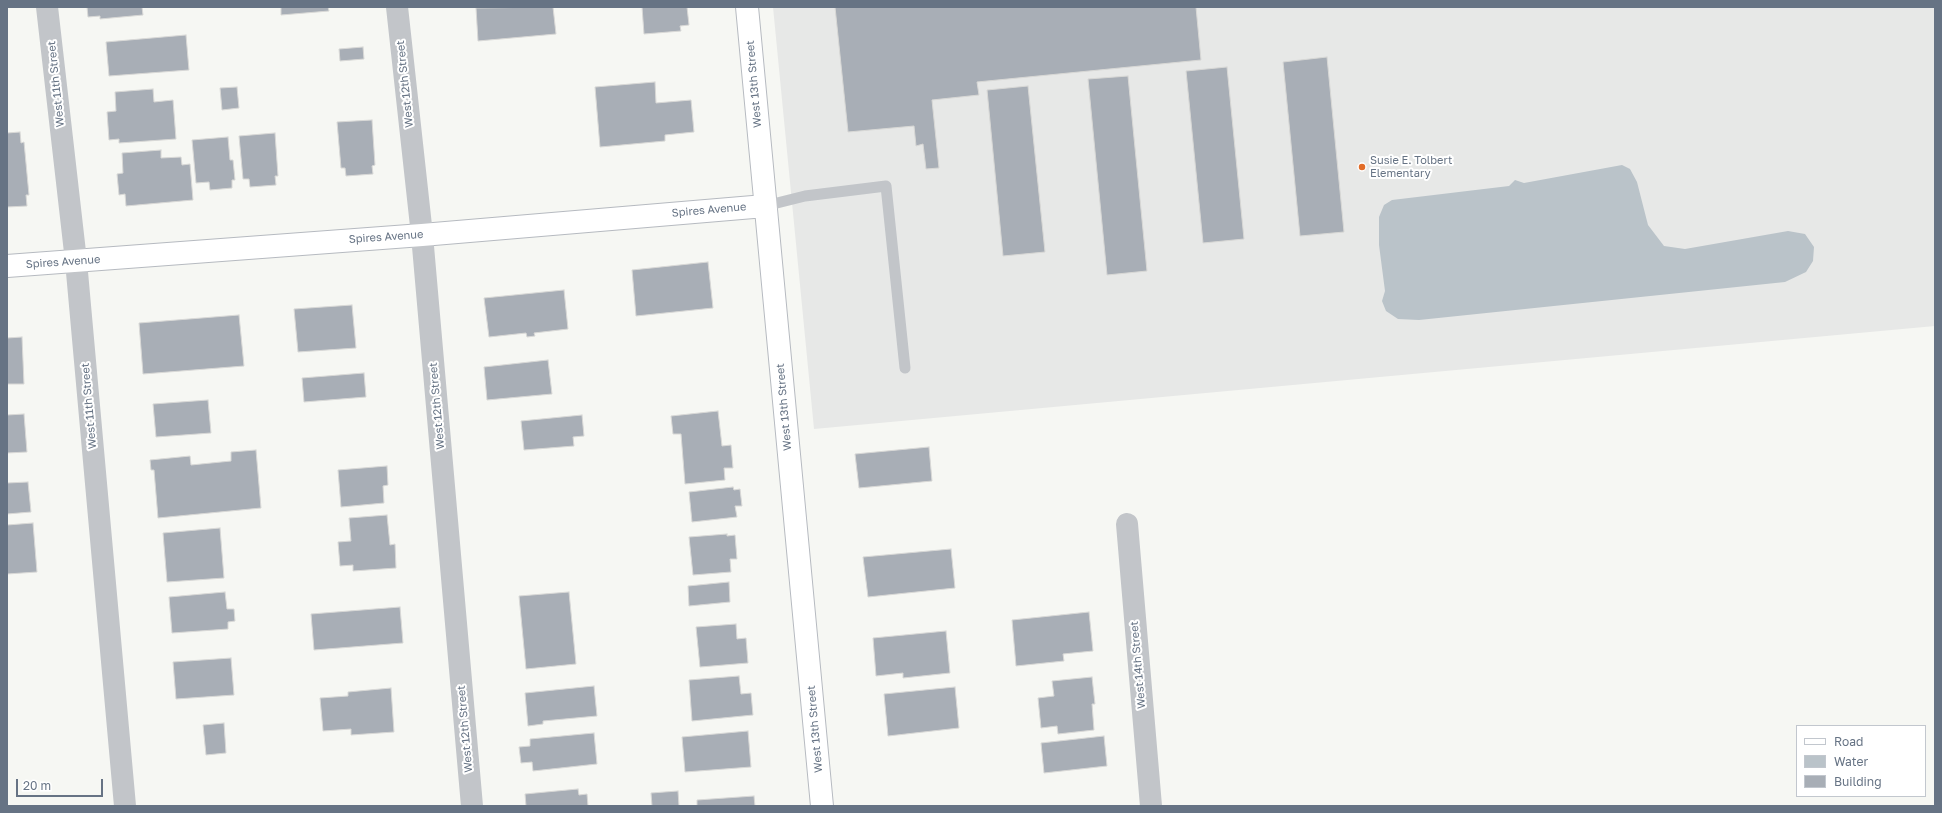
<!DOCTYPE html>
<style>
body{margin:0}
#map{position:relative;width:1942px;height:813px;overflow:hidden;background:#f6f7f3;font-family:"Golos Text",sans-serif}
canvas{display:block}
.frame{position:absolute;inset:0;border:8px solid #667384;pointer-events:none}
.legend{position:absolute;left:1796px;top:725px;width:130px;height:72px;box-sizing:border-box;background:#fff;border:1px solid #c2c7ce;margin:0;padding:5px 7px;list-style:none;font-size:12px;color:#667384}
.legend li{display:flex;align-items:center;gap:8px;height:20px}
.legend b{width:20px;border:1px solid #c2c7ce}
.scale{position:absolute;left:16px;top:779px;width:87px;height:18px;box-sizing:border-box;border:2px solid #667384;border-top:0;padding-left:5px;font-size:12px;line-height:14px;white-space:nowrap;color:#667384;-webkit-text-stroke:3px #fff;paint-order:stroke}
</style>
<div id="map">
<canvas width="1942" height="813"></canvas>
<div class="frame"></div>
<ul class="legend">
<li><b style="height:5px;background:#fff"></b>Road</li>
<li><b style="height:11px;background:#bac3c9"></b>Water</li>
<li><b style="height:11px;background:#a8aeb6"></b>Building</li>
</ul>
<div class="scale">20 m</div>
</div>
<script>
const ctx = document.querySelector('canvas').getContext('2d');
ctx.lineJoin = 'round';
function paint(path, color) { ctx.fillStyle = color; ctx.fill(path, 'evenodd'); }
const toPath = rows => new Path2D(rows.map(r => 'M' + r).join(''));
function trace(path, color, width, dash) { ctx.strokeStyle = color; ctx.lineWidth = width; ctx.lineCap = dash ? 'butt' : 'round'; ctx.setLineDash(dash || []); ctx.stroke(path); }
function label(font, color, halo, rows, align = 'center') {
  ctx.font = font + ' "Golos Text",sans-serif'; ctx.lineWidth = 4; ctx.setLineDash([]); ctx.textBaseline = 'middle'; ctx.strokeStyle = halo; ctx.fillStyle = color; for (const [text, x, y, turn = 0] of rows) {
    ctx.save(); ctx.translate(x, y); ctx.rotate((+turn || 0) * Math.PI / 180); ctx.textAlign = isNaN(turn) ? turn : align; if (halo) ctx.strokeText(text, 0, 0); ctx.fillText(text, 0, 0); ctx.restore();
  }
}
paint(toPath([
 [773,7,1935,7,1935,326,814,429]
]), '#e7e8e7');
paint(toPath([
 [1622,165,1630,169,1637,182,1648,225,1664,246,1685,249,1788,231,1805,234,1814,247,1813,261,1806,272,1785,282,1419,320,1398,319,1386,311,1382,301,1385,291,1379,245,1379,217,1384,205,1392,200,1509,186,1515,180,1524,183]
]), '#bac3c9');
const building = toPath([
 [87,7,142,7,143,15,100,19,100,16,88,17,87,7],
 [281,7,328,7,329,11,281,15,281,7],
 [553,7,556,34,478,41,476,8,553,7],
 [642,7,687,7,689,25,680,26,681,31,644,34,642,7],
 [835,7,1196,7,1201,60,977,82,979,95,932,100,939,168,926,169,923,144,916,146,914,126,848,132,835,7],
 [186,35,189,70,109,76,106,42,186,35],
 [363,47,364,59,340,61,339,49,363,47],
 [1327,57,1344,232,1300,236,1283,62,1327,57],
 [1227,67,1244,239,1203,243,1186,71,1227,67],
 [1128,76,1147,271,1107,275,1088,79,1128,76],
 [655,82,656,103,691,100,694,132,665,135,665,141,600,147,595,87,655,82],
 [1028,86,1045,252,1003,256,987,90,1028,86],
 [237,87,239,108,222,110,220,88,237,87],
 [153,89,154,102,173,100,176,139,119,143,119,139,109,140,107,112,116,111,115,92,153,89],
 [372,120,375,165,372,166,373,174,346,176,345,168,341,168,337,122,372,120],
 [20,132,21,143,24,142,29,195,26,195,27,206,7,207,7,133,20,132],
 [275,133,278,176,275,176,276,185,250,187,249,179,243,179,239,136,275,133],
 [228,137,230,160,233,160,235,180,232,180,232,188,210,190,209,182,196,183,192,140,228,137],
 [161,150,161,158,181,157,182,165,190,164,193,200,126,206,125,194,119,195,117,174,123,173,122,153,161,150],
 [708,262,713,308,636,316,632,270,708,262],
 [564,290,568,329,534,333,535,336,527,337,526,333,489,337,484,298,564,290],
 [352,305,356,348,298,352,294,309,352,305],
 [239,315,244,366,143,374,139,323,239,315],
 [22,337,24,384,7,384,7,338,22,337],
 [548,360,552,394,487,400,484,367,548,360],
 [364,373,366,397,304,402,302,378,364,373],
 [208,400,211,433,156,437,153,404,208,400],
 [718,411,722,446,731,445,733,468,724,468,725,480,685,484,681,434,673,434,671,416,718,411],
 [24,414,27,452,7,453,7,415,24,414],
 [582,415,584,436,573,437,574,446,524,450,521,421,582,415],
 [929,447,932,481,859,488,855,454,929,447],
 [256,450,261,508,158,518,154,470,151,470,150,460,190,456,191,465,231,461,231,452,256,450],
 [387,466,388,485,383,486,384,503,341,507,338,470,387,466],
 [28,482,31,512,7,514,7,483,28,482],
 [733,487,734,490,740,489,742,506,735,506,737,517,692,522,689,492,733,487],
 [387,515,390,545,395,544,396,568,353,571,353,565,340,566,338,542,351,541,349,518,387,515],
 [33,523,37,572,7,574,7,525,33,523],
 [220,528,224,578,167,582,163,533,220,528],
 [727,534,727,536,735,535,737,559,730,559,731,572,693,575,689,537,727,534],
 [951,549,955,588,868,597,863,557,951,549],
 [729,582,730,602,689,606,688,586,729,582],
 [225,592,227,609,234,609,235,621,228,622,228,629,172,633,169,597,225,592],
 [569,592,576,664,526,669,519,596,569,592],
 [400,607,403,643,314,650,311,614,400,607],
 [1089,612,1093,651,1063,654,1064,661,1016,666,1012,620,1089,612],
 [736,624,737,639,746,638,748,663,700,667,696,627,736,624],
 [946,631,950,673,903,678,903,673,876,676,873,638,946,631],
 [231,658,234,695,176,699,173,662,231,658],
 [739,676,741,694,751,693,753,715,692,721,689,680,739,676],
 [1092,677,1095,704,1092,704,1094,730,1058,734,1057,726,1041,728,1038,698,1054,696,1052,681,1092,677],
 [594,686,597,716,543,721,543,724,528,726,525,693,594,686],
 [955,687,959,728,888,736,884,694,955,687],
 [391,688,394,732,351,735,351,729,323,731,320,698,348,696,348,692,391,688],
 [224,723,226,753,206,755,203,725,224,723],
 [748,731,751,767,685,772,682,737,748,731],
 [594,733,597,764,533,771,532,762,521,763,519,747,530,746,530,739,594,733],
 [1104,736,1107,766,1044,773,1041,743,1104,736],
 [578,789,579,795,587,794,588,806,526,806,525,794,578,789],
 [678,791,679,806,652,806,651,793,678,791],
 [754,796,755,806,697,806,697,800,754,796]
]);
paint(building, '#a8aeb6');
trace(building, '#d8d8d6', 1);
const secondary = toPath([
 [747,7,822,806],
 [7,266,422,235,765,206]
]);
trace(secondary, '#b6bac0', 24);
trace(toPath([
 [765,206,805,196,886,186,905,368]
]), '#c2c5c9', 11);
trace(toPath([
 [47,7,76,261,125,806],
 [397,7,422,235,472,806],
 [1127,524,1151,806]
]), '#c2c5c9', 22);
trace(secondary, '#fff', 22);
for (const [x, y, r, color] of [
 [1362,167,4,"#e26c28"]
]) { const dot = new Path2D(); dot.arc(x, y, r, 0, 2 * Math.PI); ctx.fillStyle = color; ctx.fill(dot); trace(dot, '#fff', 1.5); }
label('11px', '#667384', '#fff', [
 ["West 11th Street",56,84,-96],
 ["West 12th Street",405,84,-96],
 ["West 13th Street",754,84,-95],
 ["Spires Avenue",709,210,-5],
 ["Spires Avenue",386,237,-4],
 ["Spires Avenue",63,262,-4],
 ["West 11th Street",89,406,-95],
 ["West 12th Street",437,406,-95],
 ["West 13th Street",784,407,-95],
 ["West 14th Street",1138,665,-95],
 ["West 12th Street",465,729,-95],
 ["West 13th Street",815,729,-95]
]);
label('11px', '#667384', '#fff', [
 ["Susie E. Tolbert",1370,161],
 ["Elementary",1370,174]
], 'left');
</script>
